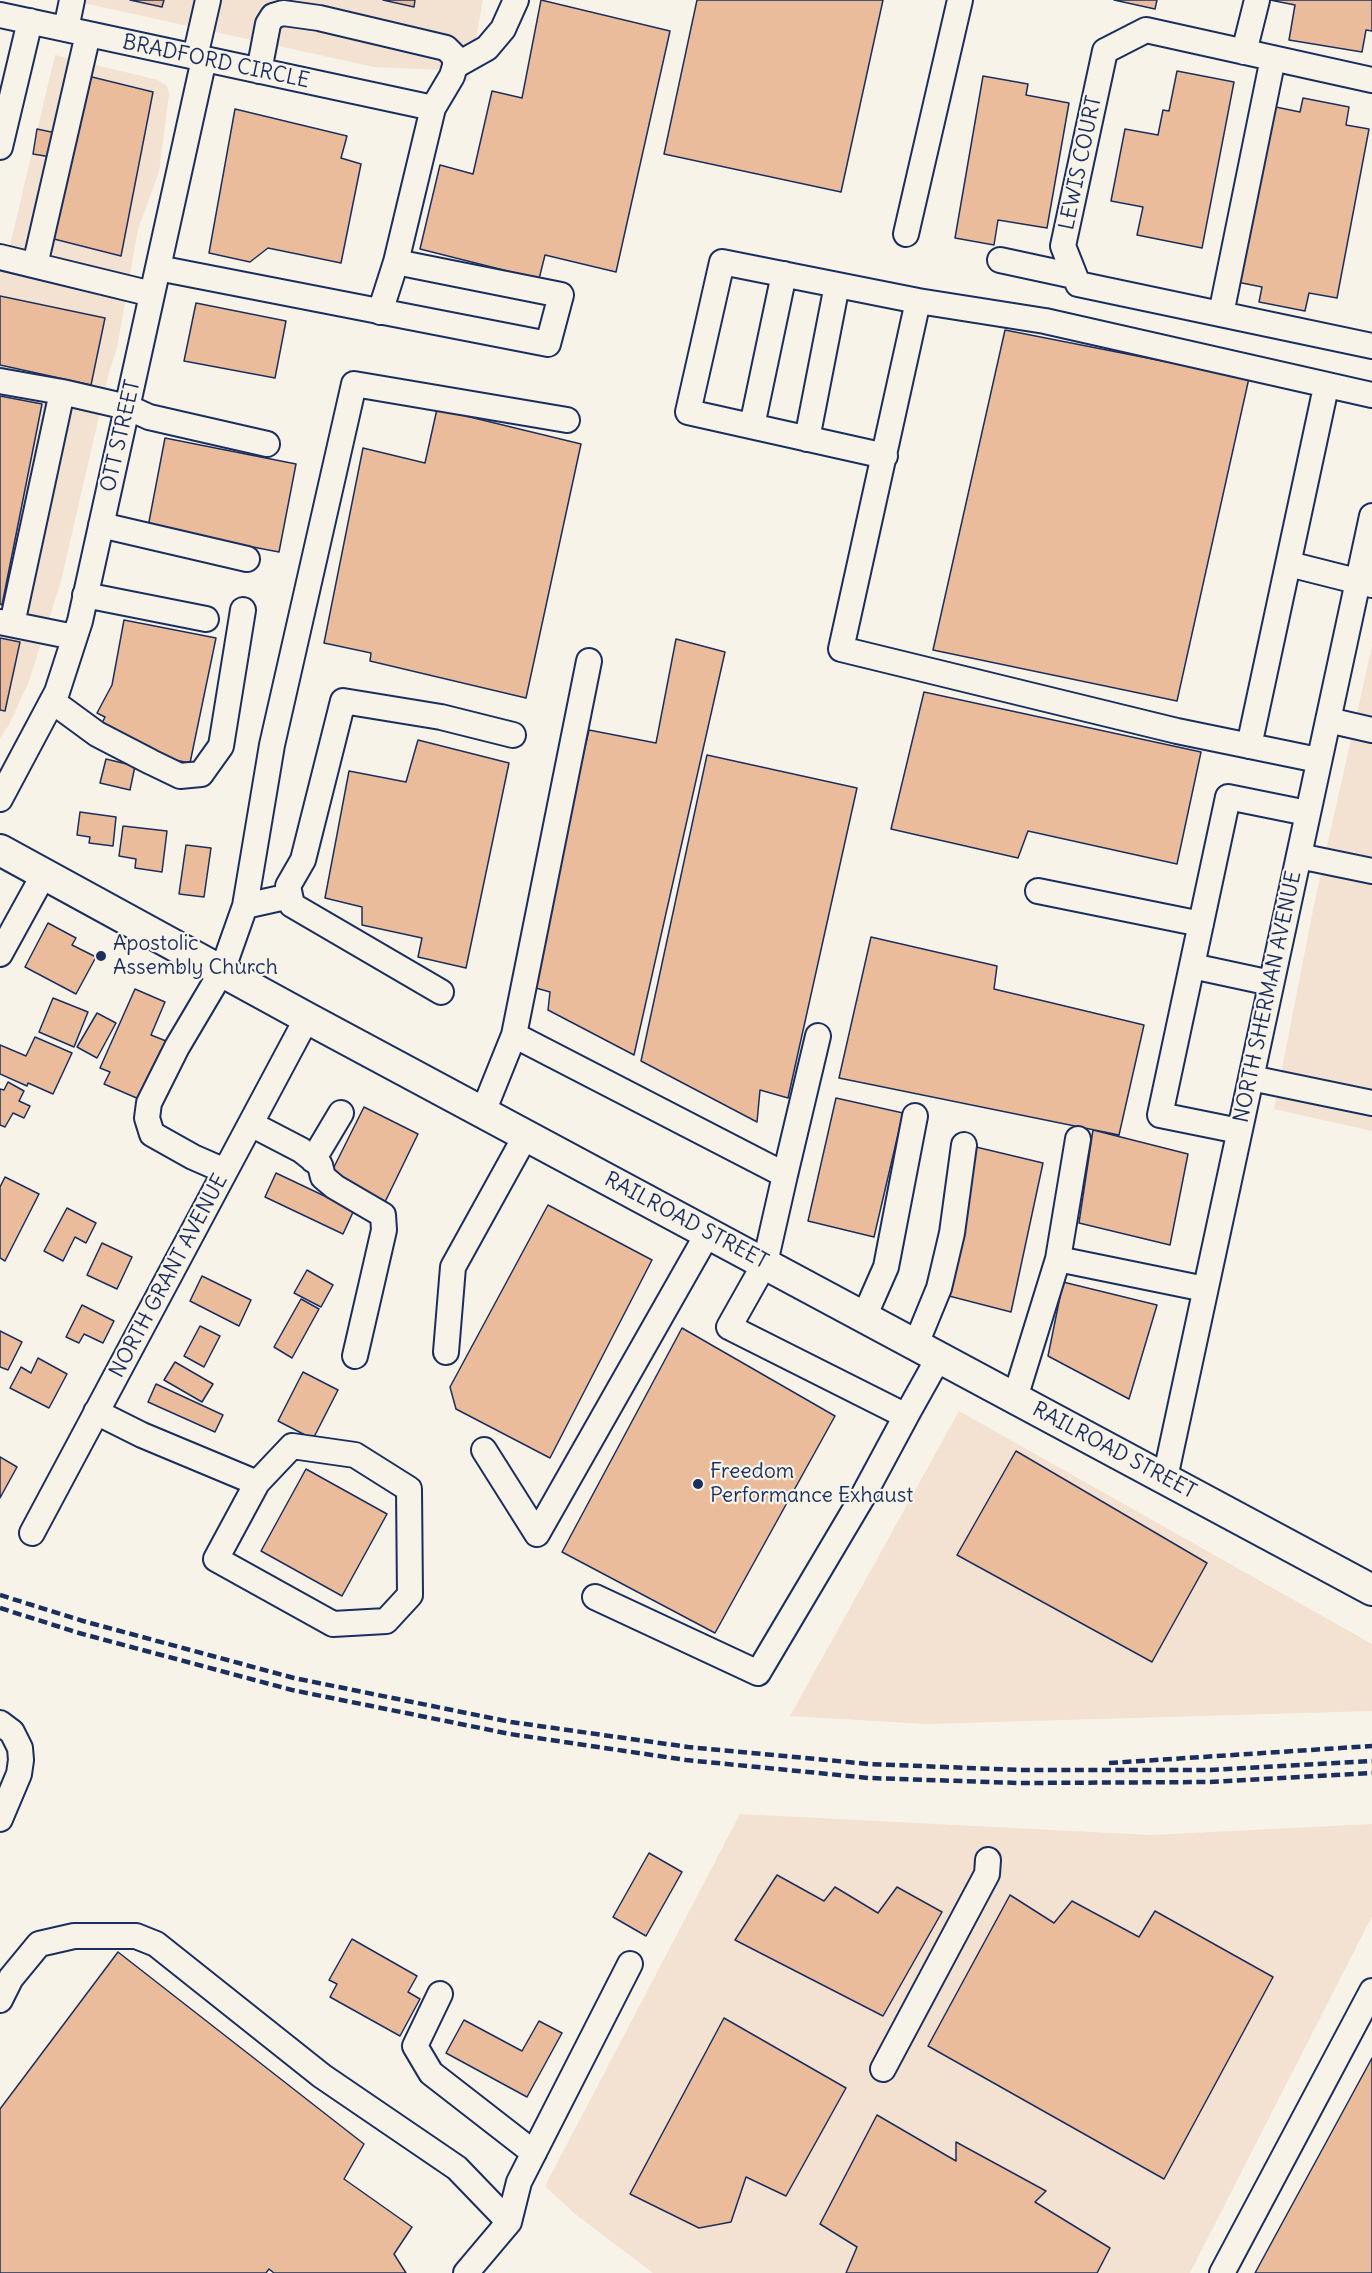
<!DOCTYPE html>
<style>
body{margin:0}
canvas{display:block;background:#f7f3e8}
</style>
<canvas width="1372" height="2273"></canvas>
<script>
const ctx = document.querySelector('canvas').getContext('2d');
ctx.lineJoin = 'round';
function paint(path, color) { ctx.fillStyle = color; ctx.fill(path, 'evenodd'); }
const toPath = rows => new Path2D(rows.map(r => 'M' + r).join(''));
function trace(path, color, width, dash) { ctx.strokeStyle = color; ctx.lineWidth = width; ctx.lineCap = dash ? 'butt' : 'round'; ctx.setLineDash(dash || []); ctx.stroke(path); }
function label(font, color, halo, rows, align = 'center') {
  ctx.font = font + ' Delius,sans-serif'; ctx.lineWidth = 4.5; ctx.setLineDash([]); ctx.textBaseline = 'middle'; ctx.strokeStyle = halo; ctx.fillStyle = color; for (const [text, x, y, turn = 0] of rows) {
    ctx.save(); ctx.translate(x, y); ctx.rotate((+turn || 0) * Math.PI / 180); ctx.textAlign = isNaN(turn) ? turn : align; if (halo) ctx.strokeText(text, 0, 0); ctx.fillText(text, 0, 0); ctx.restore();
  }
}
paint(toPath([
 [70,0,483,0,468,82,445,70,374,67],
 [55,55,158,80,167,86,169,94,159,172,138,229,117,348,109,373,61,581,29,681,9,725,0,738,0,270,4,271],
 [1372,646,1372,1131,1274,1109,1315,900],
 [959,1411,1372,1644,1372,1711,926,1724,790,1716],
 [740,1814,1151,1835,1372,1824,1372,1916,1190,2273,653,2273,575,2214,545,2186]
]), '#f3e2d1');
const building = toPath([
 [130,0,164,0,162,7,130,0],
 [383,0,415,0,414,7,383,0],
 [541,0,670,31,616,272,545,255,539,279,420,249,440,165,473,174,492,91,522,98,541,0],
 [697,0,883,0,841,192,664,154,697,0],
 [1114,0,1157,0,1155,9,1114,0],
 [1270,0,1372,0,1372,31,1366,30,1362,52,1289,40,1295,5,1270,0],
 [1177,71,1234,82,1202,248,1137,235,1143,207,1111,201,1125,129,1158,135,1163,110,1169,111,1177,71],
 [88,76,153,92,121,256,54,239,88,76],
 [983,76,1028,84,1026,95,1069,103,1047,228,998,220,994,245,955,238,983,76],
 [1303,98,1349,107,1346,125,1369,129,1337,298,1309,293,1305,311,1259,302,1262,287,1237,282,1271,106,1300,112,1303,98],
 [235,109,347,136,341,158,361,164,341,263,268,248,250,262,209,253,235,109],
 [37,129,56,133,51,157,33,154,37,129],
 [0,296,105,318,91,385,0,365,0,296],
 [196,303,286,321,275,378,184,361,196,303],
 [1005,330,1249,378,1177,701,933,650,1005,330],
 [0,396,42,404,2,605,0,604,0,396],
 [437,409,581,444,526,698,370,661,371,653,324,643,363,448,425,463,437,409],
 [165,438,296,464,279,552,148,527,165,438],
 [124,620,216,638,190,763,145,754,99,729,105,717,97,713,112,685,124,620],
 [0,638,20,642,5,711,0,710,0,638],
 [676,639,725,652,634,1055,548,1010,550,992,529,986,589,730,656,743,676,639],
 [924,692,1201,752,1177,864,1028,831,1018,858,891,829,924,692],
 [418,740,509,763,466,968,418,957,422,938,362,925,362,907,325,898,349,771,406,782,418,740],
 [707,755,857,788,788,1098,760,1090,757,1122,641,1061,707,755],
 [106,759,135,766,130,790,100,783,106,759],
 [80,812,116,817,113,846,89,843,90,837,77,835,80,812],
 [123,826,167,831,162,872,135,868,136,859,119,856,123,826],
 [186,845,211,848,204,897,179,894,186,845],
 [48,923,76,938,72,945,96,957,76,994,25,967,48,923],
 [871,937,997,966,994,989,1144,1025,1119,1135,839,1078,871,937],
 [135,989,165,1002,151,1035,166,1041,139,1099,104,1084,110,1072,100,1068,135,989],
 [53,998,88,1012,74,1047,39,1032,53,998],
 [97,1013,116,1023,97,1058,77,1047,97,1013],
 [35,1037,72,1053,53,1094,28,1083,27,1086,0,1074,0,1045,26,1056,35,1037],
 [8,1082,24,1091,19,1101,30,1106,24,1118,13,1113,5,1127,0,1125,0,1089,4,1090,8,1082],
 [836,1098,903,1113,874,1237,808,1221,836,1098],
 [364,1107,418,1134,385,1202,330,1175,364,1107],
 [1093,1130,1188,1154,1170,1245,1079,1223,1093,1130],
 [976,1147,1043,1163,1011,1312,949,1296,976,1147],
 [276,1173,354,1210,343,1234,265,1197,276,1173],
 [5,1177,39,1194,5,1261,0,1258,0,1187,5,1177],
 [548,1205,652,1260,550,1458,456,1409,450,1387,548,1205],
 [67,1208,96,1223,86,1243,75,1237,63,1261,44,1251,67,1208],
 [102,1243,132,1257,117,1289,87,1275,102,1243],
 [307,1270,333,1285,321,1307,294,1293,307,1270],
 [202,1276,251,1300,239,1326,190,1301,202,1276],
 [1063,1282,1157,1305,1129,1399,1048,1356,1063,1282],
 [301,1299,319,1309,292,1358,274,1347,301,1299],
 [82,1305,114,1321,103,1343,84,1334,79,1343,66,1337,82,1305],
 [200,1326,220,1336,204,1367,184,1356,200,1326],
 [682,1328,835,1416,715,1633,562,1552,682,1328],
 [0,1331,22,1342,8,1370,0,1367,0,1331],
 [38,1358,67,1374,49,1408,10,1388,21,1367,31,1373,38,1358],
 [175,1362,213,1384,202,1402,164,1380,175,1362],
 [303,1372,338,1390,313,1439,278,1421,303,1372],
 [156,1384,223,1415,215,1432,148,1402,156,1384],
 [1016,1451,1207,1563,1152,1662,957,1555,1016,1451],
 [0,1457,17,1467,0,1498,0,1457],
 [306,1469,387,1514,342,1596,261,1551,306,1469],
 [649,1853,682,1872,646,1936,613,1917,649,1853],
 [777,1875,824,1901,835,1887,878,1913,897,1887,942,1912,883,2016,735,1940,777,1875],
 [1010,1895,1054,1923,1072,1901,1139,1937,1155,1911,1273,1977,1164,2179,928,2046,1010,1895],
 [352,1939,417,1976,408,1992,420,1999,400,2036,330,1997,337,1984,329,1980,352,1939],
 [118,1952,364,2144,344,2179,412,2227,394,2254,406,2273,274,2273,269,2269,266,2273,0,2273,0,2109,118,1952],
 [724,2018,846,2088,786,2196,746,2177,731,2222,699,2228,630,2194,724,2018],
 [464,2020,522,2051,539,2021,562,2033,527,2097,446,2053,464,2020],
 [1372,2058,1372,2273,1255,2273,1372,2058],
 [877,2115,956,2161,956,2142,1046,2191,1035,2202,1110,2248,1097,2273,846,2273,857,2247,820,2224,877,2115]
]);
paint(building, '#ebbc9c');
trace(building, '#1b2f5e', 1.5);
const minor = toPath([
 [0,15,433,108],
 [66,29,72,0],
 [1244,52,1257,0],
 [195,57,208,0],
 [455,66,487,48,503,29,516,0],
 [1372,80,1146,30,1105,51,1063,246,1078,284,1372,346],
 [0,147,30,21],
 [906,234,960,0],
 [0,257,152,294],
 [1000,260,1074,276],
 [35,265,88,34],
 [158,268,548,344,561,295,396,262,433,108,452,76,455,66,455,57,446,48,319,18,283,13,273,16,268,24,259,71],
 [380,312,396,262],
 [1221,314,1273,58],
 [0,381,62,392,12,624],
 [62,392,127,407,149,417,267,444],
 [752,426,784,274],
 [807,439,837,285],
 [885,456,688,412,722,262,918,301],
 [101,525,247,559],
 [1289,564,1372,585],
 [85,595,206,619],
 [0,622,74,637],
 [52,701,97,734,151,762,180,776,201,774,221,746,243,610],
 [1328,720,1372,730],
 [1249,746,1326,387],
 [1318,760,1177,731,841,649,918,301,1045,321,1372,395],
 [0,799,57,692,80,621,204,59],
 [1299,856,1372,871],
 [1038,891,1201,924],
 [245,906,290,896],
 [0,954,44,874],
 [1192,966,1271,983],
 [441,992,292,905,288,886,303,860,343,701,441,717,513,735],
 [514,1035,785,1175,765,1263,729,1327,906,1416,939,1357],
 [1251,1078,1372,1103],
 [483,1112,514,1035,589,661],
 [251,1124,301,1150,320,1165,323,1177,335,1187,383,1215,384,1230,355,1356],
 [1239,1131,1160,1115,1228,797,1307,813],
 [313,1160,341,1113],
 [225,1171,193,1157,152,1134,147,1118,149,1103,177,1047,222,971,245,906,272,745,354,384,567,420],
 [785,1175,818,1036],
 [1058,1259,1078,1139],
 [864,1317,886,1267,915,1116],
 [916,1344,939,1288,952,1233,964,1145],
 [446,1352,453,1267,526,1135],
 [1015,1398,1058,1259,1205,1289],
 [96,1412,142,1435,257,1483,292,1446,355,1455,409,1489,410,1595,386,1621,333,1624,216,1559,257,1483],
 [484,1450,537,1534,708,1233],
 [1165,1478,1372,516],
 [32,1533,307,1018],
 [595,1597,758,1673,863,1496,906,1416],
 [0,1723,12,1732,20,1748,21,1760,19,1774,0,1819],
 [440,1994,415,2046,431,2073,534,2153],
 [0,2000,11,1978,39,1944,74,1936,136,1936,156,1944,322,2076,457,2168,509,2222],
 [883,2069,987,1874,988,1860],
 [466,2273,509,2222,519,2182,630,1964],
 [1222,2273,1372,1991]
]);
const major = toPath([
 [0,850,307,1018,1372,1590]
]);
trace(minor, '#1b2f5e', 28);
trace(major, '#1b2f5e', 34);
trace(minor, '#f7f3e8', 24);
trace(major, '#f7f3e8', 30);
trace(toPath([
 [0,1595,83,1621,294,1678,511,1722,688,1747,869,1764,1020,1770,1210,1770,1372,1761],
 [0,1608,79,1633,292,1690,510,1734,686,1760,869,1778,1020,1783,1210,1782,1372,1773],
 [1109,1763,1372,1746]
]), '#1b2f5e', 4.5, [9, 4.5]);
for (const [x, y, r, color] of [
 [101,956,6,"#1b2f5e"],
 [698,1484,6,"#1b2f5e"]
]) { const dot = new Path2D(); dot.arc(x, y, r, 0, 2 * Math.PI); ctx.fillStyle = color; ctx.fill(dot); trace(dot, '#f7f3e8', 2); }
label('21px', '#1b2f5e', '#f7f3e8', [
 ["BRADFORD CIRCLE",216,62,12],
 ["LEWIS COURT",1081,163,-78],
 ["OTT STREET",121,436,-77],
 ["NORTH SHERMAN AVENUE",1268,997,-78],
 ["RAILROAD STREET",686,1221,28],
 ["NORTH GRANT AVENUE",169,1276,-62],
 ["RAILROAD STREET",1114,1451,28]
]);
label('21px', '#1b2f5e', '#f7f3e8', [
 ["Apostolic",113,944],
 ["Assembly Church",113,968],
 ["Freedom",710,1472],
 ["Performance Exhaust",710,1496]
], 'left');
</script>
